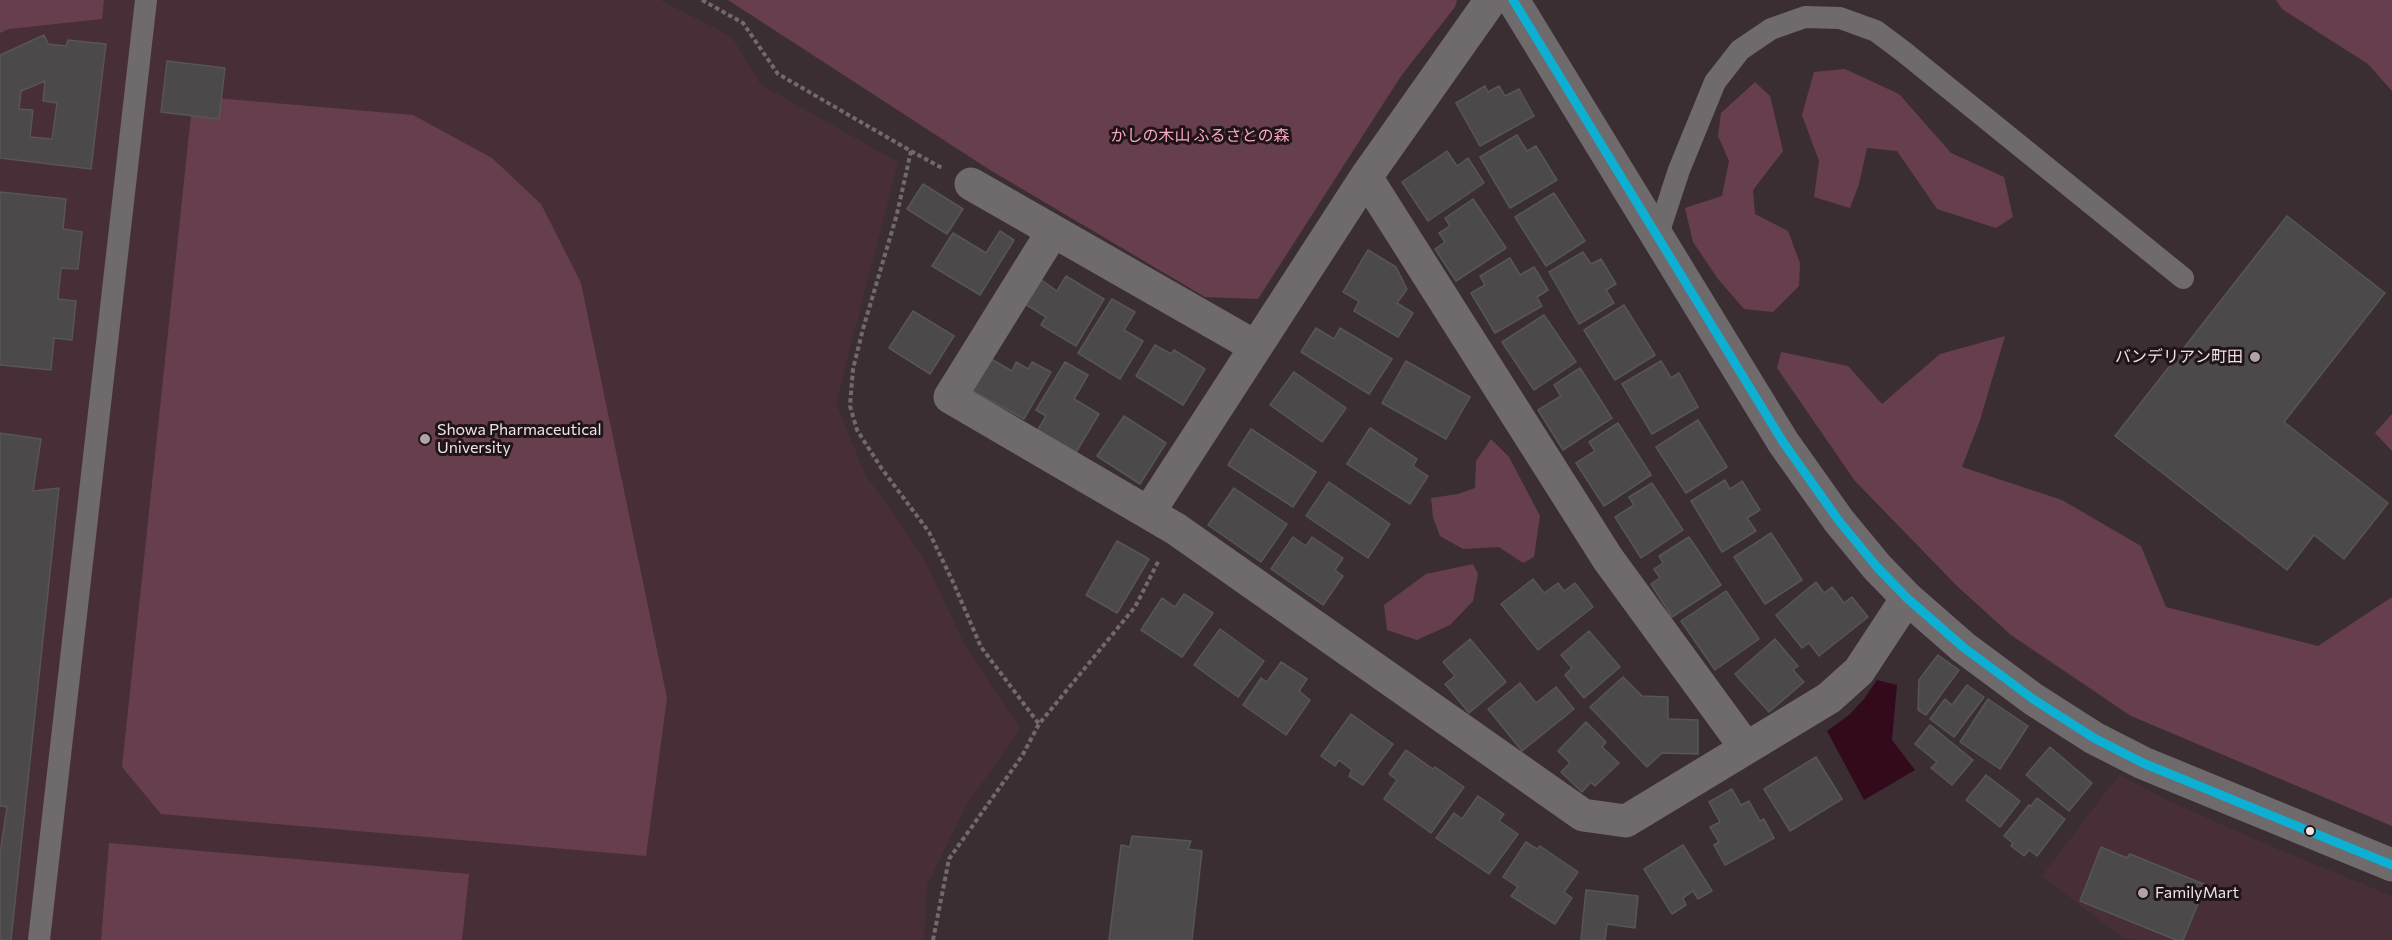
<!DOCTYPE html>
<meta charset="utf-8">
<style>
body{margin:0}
canvas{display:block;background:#3a2e32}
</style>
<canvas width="2392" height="940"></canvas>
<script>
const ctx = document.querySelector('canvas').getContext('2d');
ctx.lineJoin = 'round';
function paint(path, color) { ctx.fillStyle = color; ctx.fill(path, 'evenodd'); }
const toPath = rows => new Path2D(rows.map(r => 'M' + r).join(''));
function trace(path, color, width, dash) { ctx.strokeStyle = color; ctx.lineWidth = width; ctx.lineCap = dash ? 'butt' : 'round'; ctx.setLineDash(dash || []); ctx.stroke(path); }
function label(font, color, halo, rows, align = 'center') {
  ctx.font = font + ' Commissioner,"Noto Sans JP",sans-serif'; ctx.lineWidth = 6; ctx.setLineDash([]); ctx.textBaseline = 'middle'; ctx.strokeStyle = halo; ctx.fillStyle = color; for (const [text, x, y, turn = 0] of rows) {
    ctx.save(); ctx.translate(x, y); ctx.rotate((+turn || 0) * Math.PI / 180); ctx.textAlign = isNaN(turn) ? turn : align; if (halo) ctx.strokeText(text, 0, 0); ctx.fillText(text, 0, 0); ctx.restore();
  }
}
paint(toPath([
 [0,0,660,0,732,37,761,85,898,162,836,403,865,474,923,557,965,646,1020,729,967,804,927,885,924,940,0,940],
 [2119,775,2169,801,2275,848,2392,896,2392,940,2136,940,2122,937,2042,876]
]), '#482e37');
paint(toPath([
 [0,0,104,0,102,19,9,29,0,33],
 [728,0,1457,0,1455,7,1401,76,1258,299,1205,297,990,170],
 [2276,0,2392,0,2392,91,2368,64,2282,9],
 [1845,69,1899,94,1951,153,2004,177,2013,217,1996,228,1937,209,1897,151,1867,148,1859,184,1850,208,1814,197,1819,161,1802,115,1814,72],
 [1755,82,1770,96,1783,151,1753,190,1755,214,1788,231,1800,263,1799,286,1773,312,1744,309,1718,279,1693,242,1685,208,1722,196,1729,161,1718,136,1721,113],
 [193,96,413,115,492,158,541,204,581,283,667,698,646,856,161,814,122,767],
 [2005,336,1980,420,1962,467,2062,500,2141,546,2166,607,2318,646,2392,597,2392,826,2131,716,2011,635,1957,586,1855,481,1777,368,1781,352,1848,366,1882,404,1940,354],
 [2392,414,2392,451,2375,433],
 [1491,439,1509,457,1540,516,1534,557,1523,563,1499,547,1463,549,1440,536,1433,517,1431,498,1458,494,1475,488,1476,461],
 [1473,564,1478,574,1473,601,1450,625,1417,640,1387,630,1384,605,1426,574],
 [109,843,469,874,462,940,101,940]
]), '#673e4d');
paint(toPath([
 [1877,680,1897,685,1892,740,1915,770,1864,800,1827,731,1849,715,1864,699]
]), '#33091c');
const building = toPath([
 [44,35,48,44,66,46,68,40,106,44,91,169,0,158,0,55,44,35],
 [45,81,43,101,57,103,52,139,30,137,33,110,19,109,21,91,45,81],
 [167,61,225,68,219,119,161,112,167,61],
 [1485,86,1488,92,1499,86,1505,96,1519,89,1534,116,1480,146,1456,103,1485,86],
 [1517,135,1527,151,1536,146,1557,180,1510,208,1480,157,1517,135],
 [1447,151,1457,166,1468,158,1484,183,1428,221,1402,182,1447,151],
 [923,184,963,209,947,234,907,209,923,184],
 [0,192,66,199,63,229,82,232,78,269,61,268,58,299,76,301,72,340,54,338,51,370,0,365,0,192],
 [1554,193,1585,241,1546,266,1515,217,1554,193],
 [1473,199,1506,248,1456,281,1435,249,1445,242,1439,233,1450,226,1445,218,1473,199],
 [2287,216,2385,293,2284,422,2388,503,2344,559,2314,535,2287,570,2115,436,2287,216],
 [1000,231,1014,240,980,295,932,266,953,233,986,253,1000,231],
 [1368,250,1396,267,1407,289,1397,303,1413,313,1398,337,1354,311,1359,301,1343,292,1368,250],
 [1583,252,1591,264,1601,259,1616,284,1606,290,1614,303,1579,324,1549,272,1583,252],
 [1510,258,1520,275,1534,267,1548,290,1537,297,1542,306,1495,333,1471,293,1485,285,1480,276,1510,258],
 [1066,276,1104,299,1076,346,1041,325,1046,317,1025,304,1040,279,1057,291,1066,276],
 [1112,299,1135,312,1124,330,1143,341,1120,379,1078,353,1112,299],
 [1624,305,1655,355,1615,380,1584,330,1624,305],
 [913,311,954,336,930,374,889,348,913,311],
 [1544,315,1576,362,1534,390,1502,342,1544,315],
 [1316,328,1334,339,1340,328,1392,359,1369,394,1301,352,1316,328],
 [1155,345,1171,354,1174,350,1205,369,1183,405,1136,376,1155,345],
 [991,359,1012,371,1016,362,1028,369,1032,362,1051,372,1024,419,973,391,991,359],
 [1406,361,1470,397,1446,439,1382,403,1406,361],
 [1661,361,1671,378,1679,373,1698,407,1652,434,1622,384,1661,361],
 [1065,362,1088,375,1074,399,1099,414,1075,454,1037,431,1046,416,1036,410,1065,362],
 [1580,368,1612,418,1563,450,1538,410,1561,396,1554,385,1580,368],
 [1294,372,1346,408,1322,442,1270,405,1294,372],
 [1124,416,1166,443,1140,484,1097,456,1124,416],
 [1698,420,1727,467,1686,493,1656,447,1698,420],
 [1618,423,1651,475,1604,506,1576,463,1595,451,1589,442,1618,423],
 [1370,428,1417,459,1413,466,1428,476,1410,504,1347,464,1370,428],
 [1251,429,1316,472,1293,507,1228,465,1251,429],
 [0,433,41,439,33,491,59,488,11,940,0,940,0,854,7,807,0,806,0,433],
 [1725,480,1730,489,1742,481,1760,510,1747,518,1756,531,1722,552,1691,501,1725,480],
 [1329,482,1390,524,1368,558,1306,516,1329,482],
 [1652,483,1683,530,1641,558,1615,517,1634,505,1629,497,1652,483],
 [1234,488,1287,524,1261,562,1208,525,1234,488],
 [1771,533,1802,580,1765,604,1734,557,1771,533],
 [1293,537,1306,546,1312,537,1343,558,1335,570,1343,576,1323,605,1271,569,1293,537],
 [1689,537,1721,585,1672,617,1651,584,1660,578,1654,569,1663,563,1659,556,1689,537],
 [1117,541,1149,559,1117,613,1086,595,1117,541],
 [1533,579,1544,593,1558,583,1564,591,1575,583,1593,607,1538,650,1501,604,1533,579],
 [1816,582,1824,593,1832,587,1844,603,1852,597,1868,617,1819,656,1809,643,1802,648,1776,615,1816,582],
 [1726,591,1759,639,1715,670,1681,621,1726,591],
 [1184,594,1213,613,1182,657,1141,630,1162,598,1175,607,1184,594],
 [1220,629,1264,661,1238,697,1194,665,1220,629],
 [1589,631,1620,667,1584,698,1565,675,1572,668,1561,655,1589,631],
 [1470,639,1506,682,1469,713,1445,684,1455,676,1443,662,1470,639],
 [1775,639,1798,666,1793,670,1804,682,1769,712,1735,674,1775,639],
 [1938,655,1959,670,1926,715,1918,710,1919,680,1938,655],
 [1281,662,1307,679,1299,691,1310,700,1286,735,1243,705,1261,678,1267,682,1281,662],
 [1623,677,1642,696,1668,697,1668,719,1698,720,1698,754,1662,753,1647,767,1590,707,1623,677],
 [1520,683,1536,703,1556,687,1574,709,1522,751,1488,709,1520,683],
 [1967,685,1984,697,1954,737,1930,719,1945,699,1952,705,1967,685],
 [1988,699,2028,726,2000,769,1960,742,1988,699],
 [1351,714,1393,744,1363,785,1349,776,1352,770,1339,760,1335,766,1321,756,1351,714],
 [1586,722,1606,742,1602,747,1619,763,1595,786,1591,782,1582,792,1561,772,1570,763,1558,751,1586,722],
 [1930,725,1973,760,1952,785,1931,768,1937,762,1915,744,1930,725],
 [2050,747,2092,783,2069,811,2026,775,2050,747],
 [1406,750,1433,769,1435,767,1464,787,1431,833,1384,799,1397,780,1389,774,1406,750],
 [1816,757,1842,799,1790,831,1764,789,1816,757],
 [1986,775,2020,801,2000,827,1966,800,1986,775],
 [1732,789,1741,805,1749,801,1760,821,1764,819,1774,838,1725,865,1714,845,1719,842,1710,827,1720,822,1709,802,1732,789],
 [1478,796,1504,814,1499,821,1518,834,1489,874,1436,838,1454,813,1462,819,1478,796],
 [2037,798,2065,819,2037,856,2029,850,2024,856,2011,846,2013,843,2004,836,2029,805,2031,806,2037,798],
 [1132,836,1191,841,1188,849,1202,851,1192,940,1109,940,1121,845,1130,847,1132,836],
 [1526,842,1537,849,1540,846,1578,872,1564,892,1572,898,1555,924,1511,896,1518,887,1503,877,1526,842],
 [1683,845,1712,891,1698,899,1693,891,1683,898,1686,905,1672,914,1644,869,1683,845],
 [2101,847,2127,858,2130,854,2206,885,2183,940,2176,940,2080,901,2101,847],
 [1586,890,1638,896,1635,928,1607,924,1605,940,1581,940,1586,890]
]);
paint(building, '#4b4949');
trace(building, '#565655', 1.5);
trace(toPath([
 [702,0,743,23,778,74,911,151,897,214,863,329,853,369,850,406,857,430,882,469,929,532,953,582,981,647,1039,724],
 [911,151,942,168],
 [933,940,949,859,1022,756,1039,724,1135,607,1159,560]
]), '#706a6c', 4, [4.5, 3]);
trace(toPath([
 [1657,237,1679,170,1715,82,1740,50,1771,29,1805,17,1840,18,1876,31,1904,52,2183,278],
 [39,940,146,0]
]), '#6f6a6b', 22);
trace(toPath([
 [1366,177,1608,559,1746,748],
 [971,184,1256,347],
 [1053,231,950,397,1176,529,1583,815,1626,821,1829,698,1859,671,1907,598],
 [1149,512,1366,177,1491,0]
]), '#6f6a6b', 33);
trace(toPath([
 [1513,0,1783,442,1839,521,1877,567,1907,598,1963,647,2033,699,2094,738,2143,763,2392,865]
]), '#6f6a6b', 33);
trace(toPath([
 [1513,0,1783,442,1839,521,1877,567,1907,598,1963,647,2033,699,2094,738,2143,763,2392,865]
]), '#0dafd3', 9);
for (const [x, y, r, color] of [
 [2255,357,6,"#b1a3a7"],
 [425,439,6,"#b1a3a7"],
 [2310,831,5,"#f1e2e6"],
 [2143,893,6,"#b1a3a7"]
]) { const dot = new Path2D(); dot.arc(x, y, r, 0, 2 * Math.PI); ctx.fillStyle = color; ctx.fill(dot); trace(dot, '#1f1518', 2); }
label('16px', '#faa6c3', '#1f1518', [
 ["かしの木山 ふるさとの森",1200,136]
]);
label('16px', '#f1e2e6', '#1f1518', [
 ["バンデリアン町田",2243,357,"right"],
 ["Showa Pharmaceutical",437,430],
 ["University",437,448],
 ["FamilyMart",2155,893]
], 'left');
</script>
